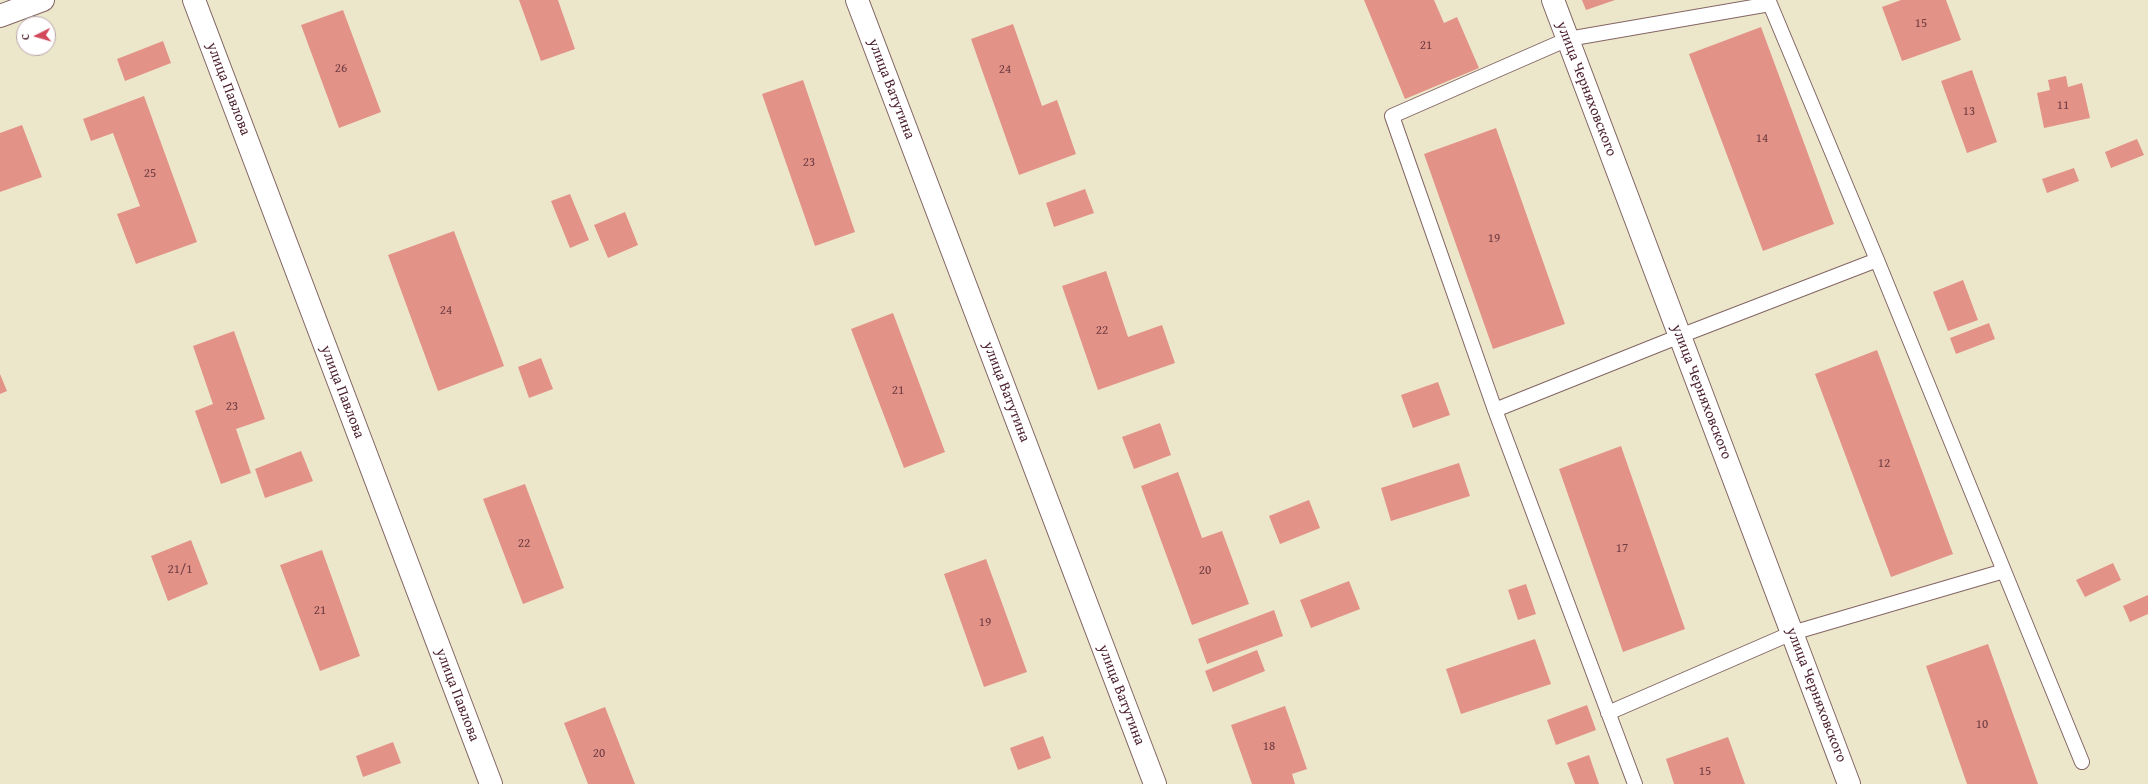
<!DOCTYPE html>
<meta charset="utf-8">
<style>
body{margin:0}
#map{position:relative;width:2148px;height:784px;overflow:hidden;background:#ece7cb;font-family:"Gentium Book Plus",serif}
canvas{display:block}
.north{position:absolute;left:16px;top:16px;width:40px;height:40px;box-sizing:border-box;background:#fff;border:1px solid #b7a5aa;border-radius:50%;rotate:265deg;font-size:11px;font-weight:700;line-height:16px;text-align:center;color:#4a1f2b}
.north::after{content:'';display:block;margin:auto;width:14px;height:18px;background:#d1495b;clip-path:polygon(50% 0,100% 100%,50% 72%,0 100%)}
</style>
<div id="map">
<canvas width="2148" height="784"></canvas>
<div class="north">С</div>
</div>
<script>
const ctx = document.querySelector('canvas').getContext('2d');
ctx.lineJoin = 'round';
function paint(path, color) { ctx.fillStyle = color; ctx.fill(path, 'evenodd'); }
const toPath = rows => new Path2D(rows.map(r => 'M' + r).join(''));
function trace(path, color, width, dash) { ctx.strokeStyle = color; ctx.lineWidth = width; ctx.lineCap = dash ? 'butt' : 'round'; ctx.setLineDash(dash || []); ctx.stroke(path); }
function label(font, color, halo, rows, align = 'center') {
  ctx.font = font + ' "Gentium Book Plus",serif'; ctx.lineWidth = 4; ctx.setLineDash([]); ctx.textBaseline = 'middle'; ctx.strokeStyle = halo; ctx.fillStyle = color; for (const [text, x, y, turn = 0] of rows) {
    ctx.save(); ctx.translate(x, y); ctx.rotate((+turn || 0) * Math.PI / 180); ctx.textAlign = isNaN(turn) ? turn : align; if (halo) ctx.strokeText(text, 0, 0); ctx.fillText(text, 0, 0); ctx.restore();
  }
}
paint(toPath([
 [519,0,558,0,575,49,541,61],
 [1364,0,1434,0,1444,23,1457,17,1479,68,1405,99],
 [1582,0,1615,0,1586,10],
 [1901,0,1946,0,1961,40,1902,61,1882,7],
 [343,10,381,112,339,128,301,25],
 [1013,24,1042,106,1057,100,1076,154,1019,175,971,39],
 [1761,27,1834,224,1763,251,1689,54],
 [163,41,171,63,125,81,117,59],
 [1972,70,1997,142,1967,153,1941,81],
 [2066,76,2068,87,2082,83,2090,118,2044,128,2037,93,2050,90,2048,80],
 [803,80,855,232,815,246,762,94],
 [144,96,197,242,136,264,117,214,140,206,113,133,91,141,83,119],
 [22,125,42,177,0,192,0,133],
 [1496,128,1565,324,1493,349,1424,154],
 [2137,139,2144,155,2111,168,2105,152],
 [2074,168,2079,181,2047,193,2042,179],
 [1085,189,1094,213,1054,227,1046,203],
 [570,194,589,240,570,248,551,201],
 [625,212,638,245,608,258,594,225],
 [454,231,504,366,438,391,388,255],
 [1106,271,1128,337,1162,325,1175,363,1098,390,1062,286],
 [1963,280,1978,320,1948,331,1933,292],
 [893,313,945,452,904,468,851,329],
 [1989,323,1995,339,1956,354,1950,338],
 [234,331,265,419,236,429,251,473,221,484,195,411,213,404,193,346],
 [1877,350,1953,554,1891,577,1815,374],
 [541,358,553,389,529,398,518,367],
 [0,374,7,391,0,394],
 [1438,382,1450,415,1413,428,1401,395],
 [1160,423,1171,455,1134,469,1122,437],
 [1621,446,1685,629,1623,652,1559,469],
 [301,451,313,481,265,498,255,469],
 [1459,463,1470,496,1391,521,1381,488],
 [1178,472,1202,538,1222,531,1249,604,1192,625,1141,486],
 [525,484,564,588,523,604,483,499],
 [1309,500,1320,528,1280,544,1269,516],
 [191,540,208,584,168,601,151,556],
 [322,550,360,656,320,671,280,565],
 [986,559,1027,672,984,687,944,574],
 [2113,563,2121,580,2085,597,2076,580],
 [1349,581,1360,609,1311,628,1300,600],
 [1526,584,1536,614,1518,620,1508,590],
 [2148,595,2148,614,2130,622,2123,606],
 [1274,610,1283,636,1207,664,1198,639],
 [1535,639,1551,684,1461,714,1446,669],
 [1988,644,2038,784,1967,784,1926,666],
 [1257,650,1265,671,1213,692,1205,671],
 [1587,705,1596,730,1556,745,1547,720],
 [1285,706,1307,769,1292,774,1295,784,1252,784,1231,725],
 [605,707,635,784,588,784,564,723],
 [1043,736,1051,758,1018,770,1010,748],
 [1728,737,1745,784,1674,784,1666,759],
 [393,742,401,763,363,777,356,756],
 [1589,755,1599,784,1575,784,1567,763]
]), '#e39287');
const service = toPath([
 [1495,410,1680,336,1877,260],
 [1608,713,1792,633,2004,571],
 [1635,784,1495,410,1392,116,1568,39,1770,4,1877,260,2082,762]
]);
const minor = toPath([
 [194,0,491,784],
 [857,0,1155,784],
 [1553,0,1849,784]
]);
const tertiary = toPath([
 [0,16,43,0]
]);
trace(service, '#836563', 16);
trace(minor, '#836563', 24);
trace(tertiary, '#836563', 24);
trace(service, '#fff', 14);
trace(minor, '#fff', 22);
trace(tertiary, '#fff', 22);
label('13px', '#703c42', null, [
 ["15",1921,24],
 ["21",1426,46],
 ["26",341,69],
 ["24",1005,70],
 ["11",2063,106],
 ["13",1969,112],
 ["14",1762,139],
 ["23",809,163],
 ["25",150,174],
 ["19",1494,239],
 ["24",446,311],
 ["22",1102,331],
 ["21",898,391],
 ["23",232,407],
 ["12",1884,464],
 ["22",524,544],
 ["17",1622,549],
 ["21/1",180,570],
 ["20",1205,571],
 ["21",320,611],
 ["19",985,623],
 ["10",1982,725],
 ["18",1269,747],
 ["20",599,754],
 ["15",1705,772]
]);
label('15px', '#4a1f2b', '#fff', [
 ["улица Павлова",228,89,69],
 ["улица Ватутина",891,89,69],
 ["улица Черняховского",1586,89,69],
 ["улица Павлова",342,392,69],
 ["улица Ватутина",1006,392,69],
 ["улица Черняховского",1701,392,69],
 ["улица Павлова",457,695,69],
 ["улица Ватутина",1121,695,69],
 ["улица Черняховского",1816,695,69]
]);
</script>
